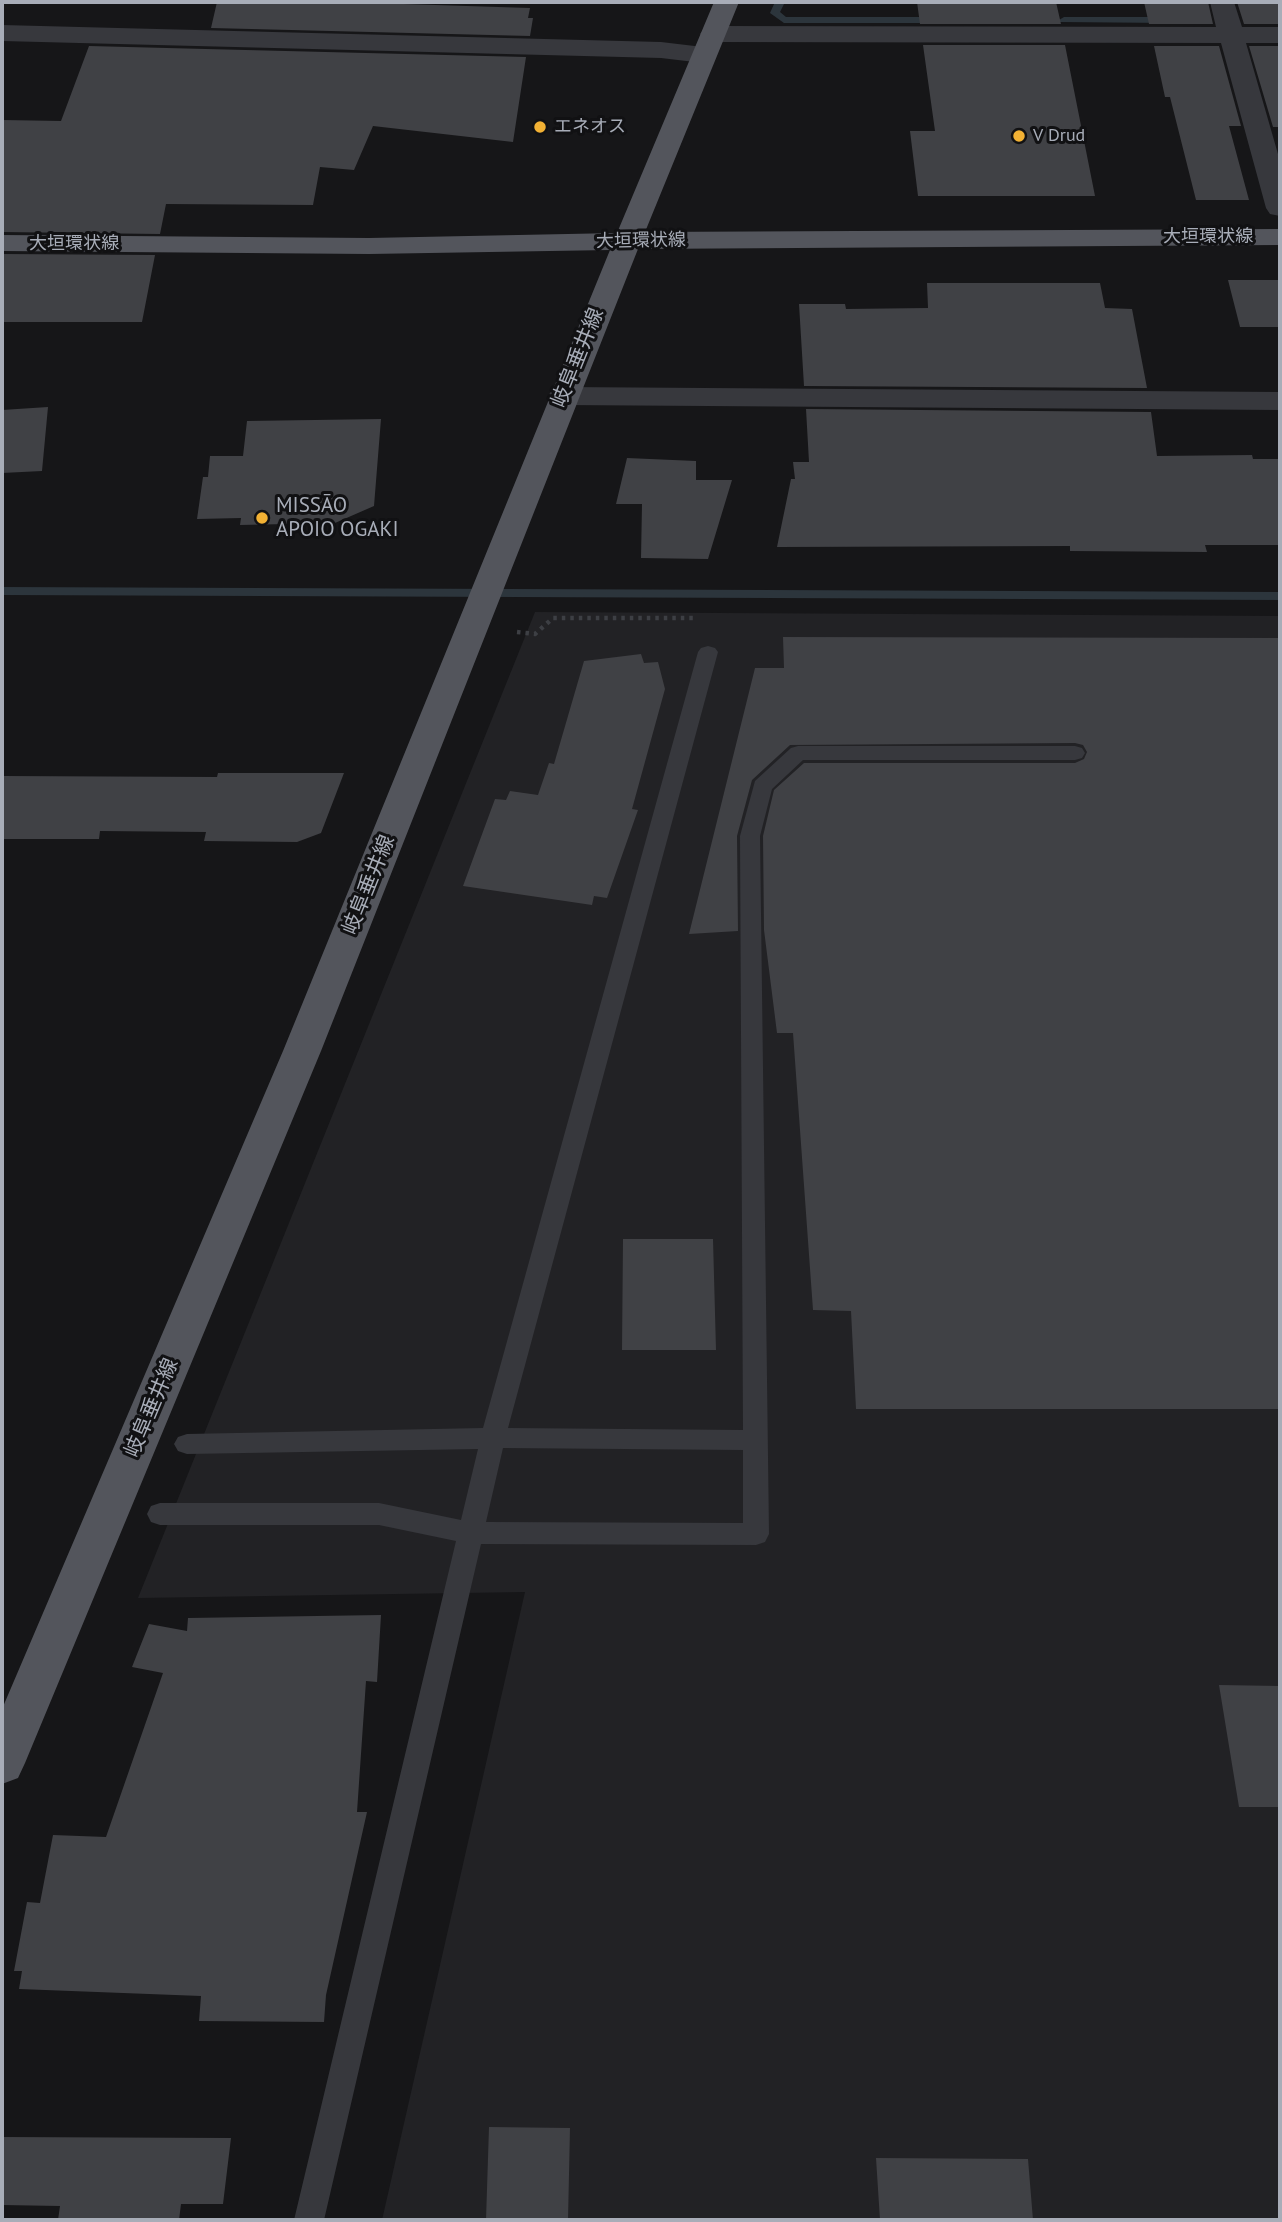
<!DOCTYPE html>
<meta charset="utf-8">
<style>
body{margin:0}
#map{position:relative;width:1282px;height:2222px;overflow:hidden;background:#161618;font-family:"PT Sans",sans-serif}
canvas{display:block}
.frame{position:absolute;inset:0;border:4px solid #a8adb8;pointer-events:none}
</style>
<div id="map">
<canvas width="1282" height="2222"></canvas>
<div class="frame"></div>
</div>
<script>
const ctx = document.querySelector('canvas').getContext('2d');
ctx.lineJoin = 'round';
function paint(path, color) { ctx.fillStyle = color; ctx.fill(path, 'evenodd'); }
const toPath = rows => new Path2D(rows.map(r => 'M' + r).join(''));
function trace(path, color, width, dash) { ctx.strokeStyle = color; ctx.lineWidth = width; ctx.lineCap = dash ? 'butt' : 'round'; ctx.setLineDash(dash || []); ctx.stroke(path); }
function label(font, color, halo, rows, align = 'center') {
  ctx.font = font + ' "PT Sans","Noto Sans JP",sans-serif'; ctx.lineWidth = 6; ctx.setLineDash([]); ctx.textBaseline = 'middle'; ctx.strokeStyle = halo; ctx.fillStyle = color; for (const [text, x, y, turn = 0] of rows) {
    ctx.save(); ctx.translate(x, y); ctx.rotate((+turn || 0) * Math.PI / 180); ctx.textAlign = isNaN(turn) ? turn : align; if (halo) ctx.strokeText(text, 0, 0); ctx.fillText(text, 0, 0); ctx.restore();
  }
}
paint(toPath([
 [535,612,1280,616,1280,2220,382,2220,525,1592,138,1598]
]), '#222225');
paint(toPath([
 [775,2,785,2,780,12,786,17,939,17,944,20,939,23,784,23,770,13,775,2],
 [1064,17,1169,17,1174,20,1169,23,1060,22,1059,20,1064,17],
 [2,587,1280,592,1280,600,2,595,2,587]
]), '#2c353c');
paint(toPath([
 [217,2,404,2,404,4,530,8,528,18,533,18,530,36,211,28],
 [917,2,1056,2,1061,24,920,24],
 [1144,2,1208,2,1213,24,1149,24],
 [1237,2,1280,2,1280,24,1244,24],
 [923,45,1065,45,1095,196,918,196,910,131,935,131],
 [89,46,206,49,526,57,513,142,373,126,354,170,320,167,313,205,166,204,160,234,2,232,2,120,61,121],
 [1154,46,1219,46,1241,126,1229,126,1249,200,1196,200,1170,97,1165,97],
 [1249,46,1280,46,1280,127,1273,127],
 [2,254,155,255,142,322,2,322],
 [1228,280,1280,280,1280,327,1240,327],
 [927,283,1100,283,1105,308,1132,309,1147,388,804,386,799,304,845,304,846,309,928,308],
 [48,407,42,471,2,473,2,410],
 [806,409,1151,412,1157,456,1252,455,1253,459,1280,459,1280,545,1205,545,1207,552,1070,551,1070,546,777,547,791,479,795,479,793,462,809,462],
 [381,419,374,506,335,523,240,525,241,518,197,519,203,477,208,477,210,456,243,456,247,421],
 [627,458,696,461,696,480,732,480,708,559,641,558,642,504,616,504],
 [783,637,1280,638,1280,1409,856,1409,851,1311,813,1310,793,1033,777,1033,764,930,763,836,774,790,804,763,1075,763,1084,759,1087,752,1083,745,1075,743,790,745,752,780,737,836,738,931,689,934,755,668,784,668],
 [641,654,644,663,658,662,665,689,632,809,638,810,607,898,594,896,592,905,463,886,495,799,506,800,510,791,538,795,549,763,554,764,584,661],
 [218,773,344,773,321,833,297,842,204,841,206,832,100,831,99,839,2,839,2,776,217,777],
 [623,1239,713,1239,716,1350,622,1350],
 [381,1615,377,1682,366,1681,357,1812,367,1812,326,1995,324,2022,199,2021,201,1996,19,1989,22,1971,14,1971,27,1902,40,1903,53,1835,106,1837,163,1673,132,1667,149,1624,187,1631,188,1618],
 [1219,1685,1280,1686,1280,1807,1239,1807],
 [489,2127,570,2128,568,2220,486,2220],
 [2,2137,231,2138,223,2204,181,2204,179,2220,58,2220,60,2206,2,2205],
 [876,2158,1028,2159,1033,2220,880,2220]
]), '#404145');
trace(toPath([
 [517,632,535,634,553,618,695,618]
]), '#3d3f44', 4.5, [3.5, 5]);
paint(toPath([
 [708,646,715,648,718,652,508,1428,743,1430,740,836,755,781,791,748,798,746,1075,746,1082,748,1085,753,1082,758,1075,760,803,760,772,789,760,836,769,1534,765,1542,756,1545,481,1544,324,2220,294,2220,456,1541,379,1525,160,1525,151,1522,147,1514,151,1506,160,1503,379,1503,461,1520,478,1449,187,1454,178,1451,174,1444,178,1437,187,1434,483,1428,698,652,701,648,708,646],
 [503,1448,743,1450,743,1523,486,1522,503,1448]
]), '#37383d');
paint(toPath([
 [1210,2,1234,2,1242,27,1280,27,1280,43,1246,43,1280,161,1280,216,1270,214,1266,208,1221,43,713,42,704,39,700,34,704,29,713,26,1216,27,1210,2],
 [2,25,661,42,703,47,712,50,716,55,712,60,703,63,661,58,2,41,2,25],
 [563,387,1280,392,1280,410,563,405,552,402,548,396,552,390,563,387]
]), '#37383d');
paint(toPath([
 [714,2,739,2,645,232,1280,229,1280,245,638,249,321,1051,25,1763,18,1778,2,1784,2,1709,283,1051,610,250,369,254,2,251,2,235,369,238,617,233,714,2]
]), '#53555c');
for (const [x, y, r, color] of [
 [540,127,7,"#f2b134"],
 [1019,136,7,"#f2b134"],
 [262,518,7,"#f2b134"]
]) { const dot = new Path2D(); dot.arc(x, y, r, 0, 2 * Math.PI); ctx.fillStyle = color; ctx.fill(dot); trace(dot, '#111113', 2.5); }
label('18px', '#a8adb8', '#111113', [
 ["エネオス",554,127],
 ["V Drud",1033,136]
], 'left');
label('18px', '#a8adb8', '#111113', [
 ["大垣環状線",1208,237],
 ["大垣環状線",641,241,-1],
 ["大垣環状線",74,244]
]);
label('21px', '#a8adb8', '#111113', [
 ["岐阜垂井線",578,358,-68],
 ["岐阜垂井線",369,885,-68],
 ["岐阜垂井線",152,1408,-67]
]);
label('21px', '#a8adb8', '#111113', [
 ["MISSĀO",276,506],
 ["APOIO OGAKI",276,530]
], 'left');
</script>
